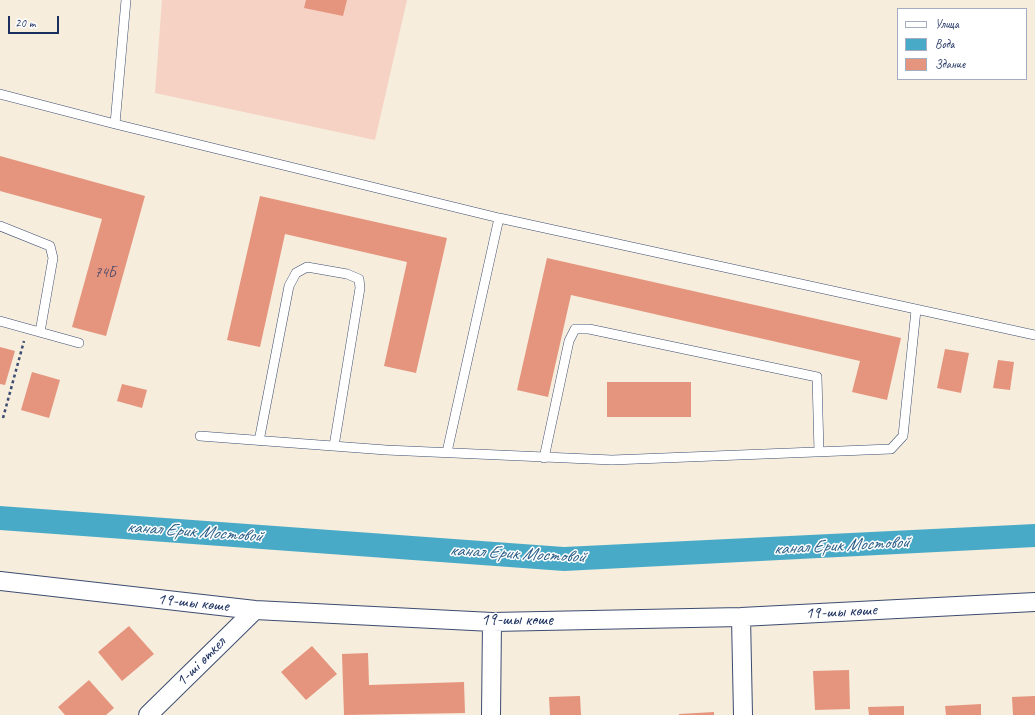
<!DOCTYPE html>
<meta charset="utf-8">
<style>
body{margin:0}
#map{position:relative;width:1035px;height:715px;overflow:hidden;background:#f6eddc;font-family:Caveat,sans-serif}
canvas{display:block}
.legend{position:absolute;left:897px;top:8px;width:130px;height:72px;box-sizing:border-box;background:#fff;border:1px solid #a4acbf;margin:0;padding:5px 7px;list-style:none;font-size:12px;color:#1b2f5e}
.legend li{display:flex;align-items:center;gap:8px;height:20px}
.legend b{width:20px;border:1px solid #a4acbf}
.scale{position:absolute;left:8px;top:16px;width:51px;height:18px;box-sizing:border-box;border:2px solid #1b2f5e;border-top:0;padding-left:5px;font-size:12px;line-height:14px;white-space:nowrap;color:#1b2f5e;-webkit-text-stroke:3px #fff;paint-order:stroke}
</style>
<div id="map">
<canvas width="1035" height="715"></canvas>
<ul class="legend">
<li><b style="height:5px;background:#fff"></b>Улица</li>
<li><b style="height:11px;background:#49aac8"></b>Вода</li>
<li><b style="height:11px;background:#e5957e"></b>Здание</li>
</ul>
<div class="scale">20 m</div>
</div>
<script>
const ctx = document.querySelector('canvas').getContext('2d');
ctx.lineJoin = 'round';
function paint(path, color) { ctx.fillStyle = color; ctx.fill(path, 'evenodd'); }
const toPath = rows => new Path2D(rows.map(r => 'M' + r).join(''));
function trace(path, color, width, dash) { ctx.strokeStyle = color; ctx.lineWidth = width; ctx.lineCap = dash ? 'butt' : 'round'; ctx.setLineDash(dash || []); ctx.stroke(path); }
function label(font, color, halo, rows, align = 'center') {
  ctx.font = font + ' Caveat,sans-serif'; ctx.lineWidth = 3; ctx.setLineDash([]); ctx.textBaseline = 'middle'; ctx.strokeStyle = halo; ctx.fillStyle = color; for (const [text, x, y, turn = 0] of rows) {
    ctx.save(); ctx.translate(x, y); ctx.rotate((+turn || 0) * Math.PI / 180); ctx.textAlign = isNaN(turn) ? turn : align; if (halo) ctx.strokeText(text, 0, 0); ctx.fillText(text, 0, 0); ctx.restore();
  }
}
paint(toPath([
 [162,0,407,0,375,140,155,93]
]), '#f6d2c4');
paint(toPath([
 [0,506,564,547,1035,524,1035,547,564,571,0,530]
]), '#49aac8');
paint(toPath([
 [306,0,347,0,343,16,304,8],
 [0,156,145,196,106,336,72,327,102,219,0,191],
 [260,196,447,238,416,373,384,366,407,262,285,234,260,347,227,340],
 [547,258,901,338,887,400,852,392,860,361,571,295,548,397,517,390],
 [0,347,15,351,5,385,0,384],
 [945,349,969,353,961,393,937,388],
 [998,360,1014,362,1010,390,993,388],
 [32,372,60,380,49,418,21,410],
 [607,382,691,382,691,417,607,417],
 [122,384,147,390,142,408,117,401],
 [129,626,154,654,122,681,98,652],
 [312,646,337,674,306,700,281,672],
 [368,653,369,685,464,682,465,713,344,715,342,654],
 [849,670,850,709,815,710,813,671],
 [89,680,114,708,106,715,65,715,58,707],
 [580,696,581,715,550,715,549,697],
 [1035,696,1035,715,1013,715,1012,697],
 [981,704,981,715,946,715,945,706],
 [904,706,904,715,869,715,868,707],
 [714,712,714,715,679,715,679,714]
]), '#e5957e');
const service = toPath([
 [126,0,115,124,499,218,1035,335],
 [0,94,115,124],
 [0,226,50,246,53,258,40,332],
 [0,321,79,343],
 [200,436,386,450,612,460,891,449,903,436,916,310],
 [259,441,289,286,296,273,307,267,347,274,359,279,360,288,334,446],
 [447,452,499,218],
 [544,458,569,341,575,329,589,329,817,377,819,452]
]);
const minor = toPath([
 [0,581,255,610,492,622,741,617,1035,602],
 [741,617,743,715],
 [148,715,255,610],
 [491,715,492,622]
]);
trace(service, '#3c4c71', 10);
trace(minor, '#3c4c71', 20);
trace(toPath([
 [3,418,24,341]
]), '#3c4c71', 2.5, [3, 3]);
trace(service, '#fff', 9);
trace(minor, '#fff', 18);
label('15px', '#4e4866', null, [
 ["74Б",105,273]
]);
label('17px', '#1b2f5e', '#fff', [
 ["19-шы көше",193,603,6],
 ["19-шы көше",841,612,-3],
 ["19-шы көше",517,621],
 ["1-шi өткел",201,662,-45]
]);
label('italic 18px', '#2d6088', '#fff', [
 ["канал Ерик Мостовой",194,532,4],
 ["канал Ерик Мостовой",841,546,-3],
 ["канал Ерик Мостовой",517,554,3]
]);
</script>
